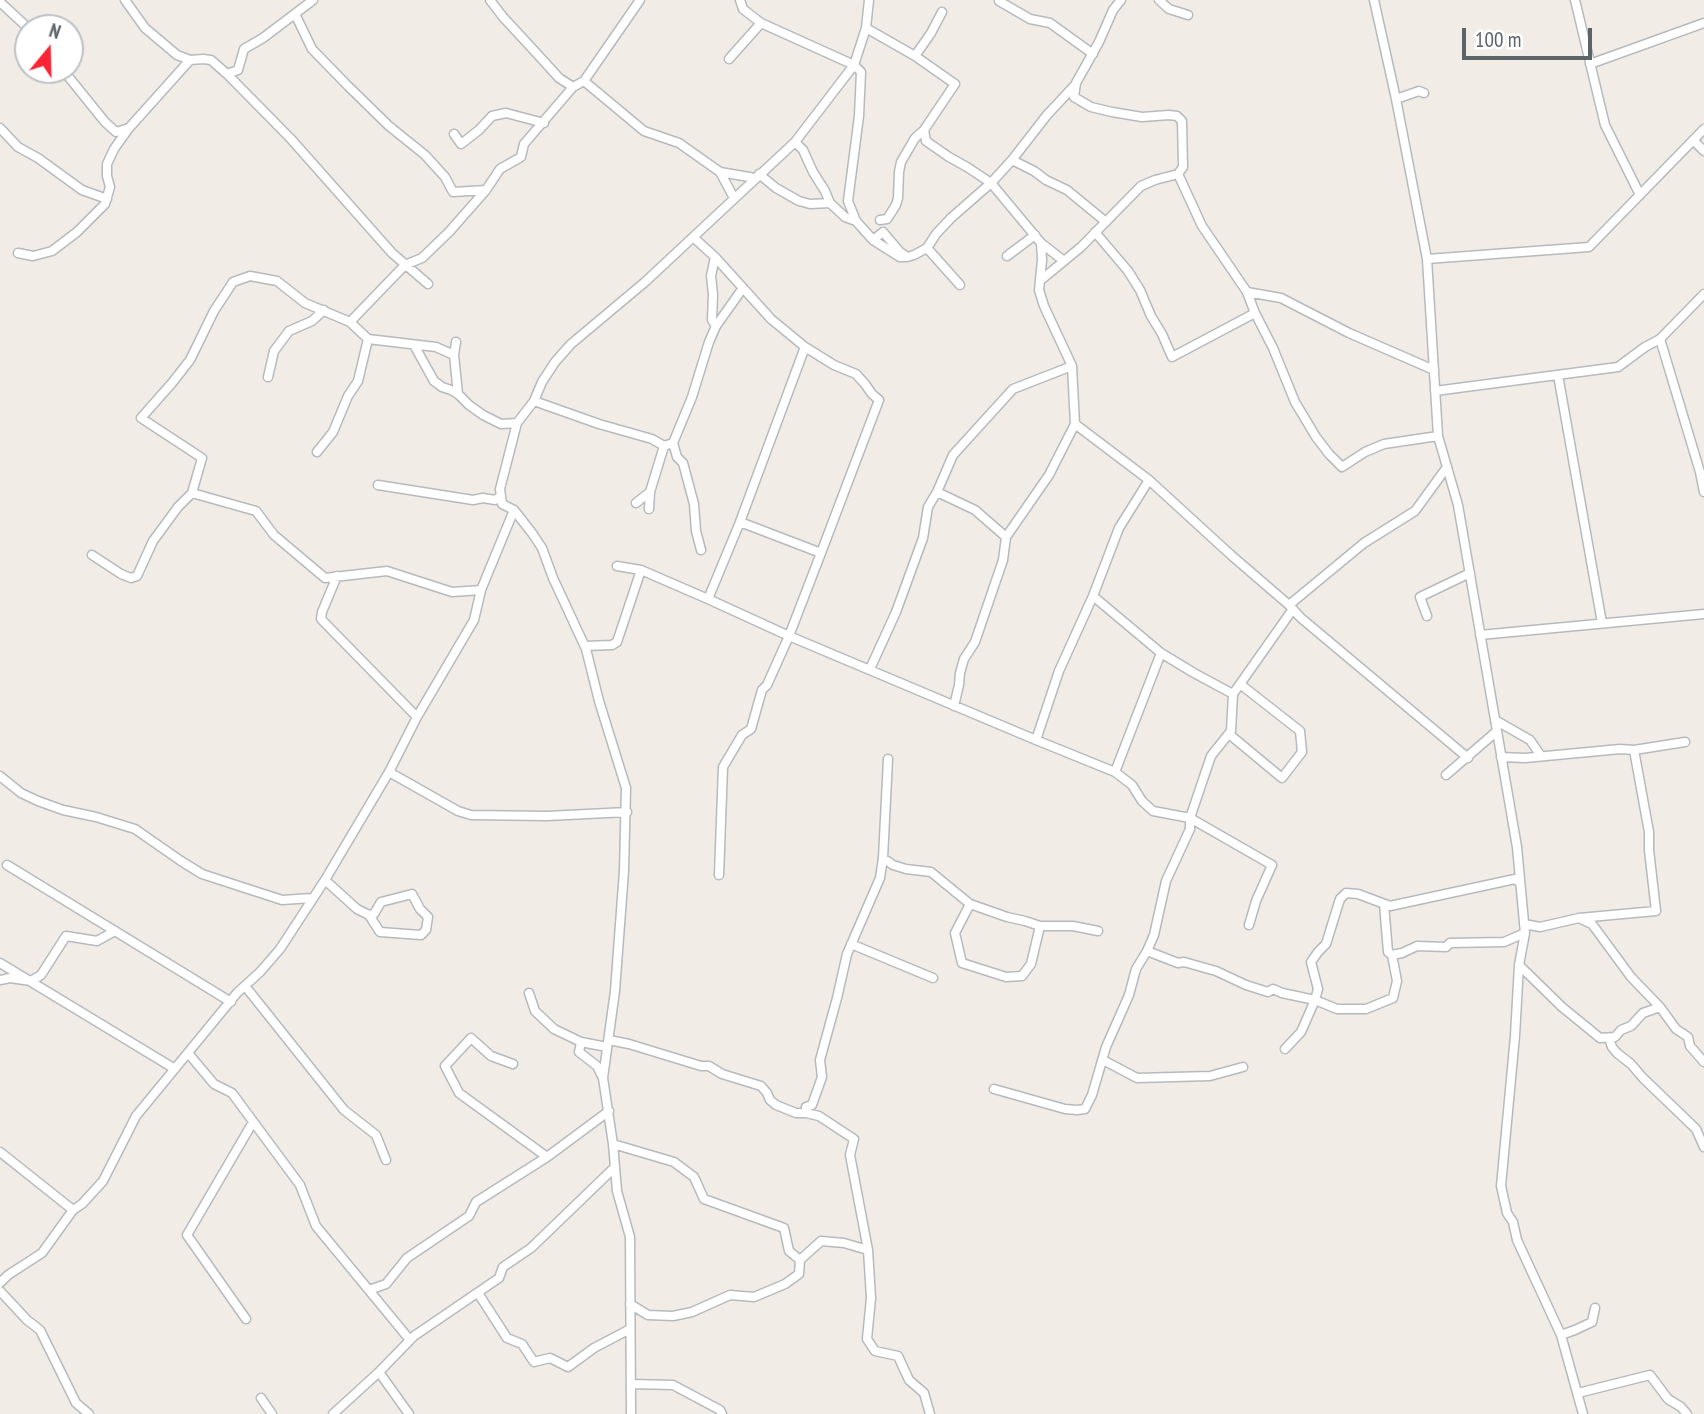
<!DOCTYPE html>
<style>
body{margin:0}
#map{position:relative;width:1704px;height:1414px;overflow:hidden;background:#f1ede6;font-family:"PT Sans Narrow",sans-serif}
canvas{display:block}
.north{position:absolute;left:14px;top:14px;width:70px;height:70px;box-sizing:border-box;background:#fff;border:2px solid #bec1c3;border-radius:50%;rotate:19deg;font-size:19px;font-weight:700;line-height:28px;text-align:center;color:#5d6468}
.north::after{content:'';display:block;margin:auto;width:24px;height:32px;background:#f92435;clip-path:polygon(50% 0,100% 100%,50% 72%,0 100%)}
.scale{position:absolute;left:1462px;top:28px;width:130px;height:32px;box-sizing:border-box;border:4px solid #5d6468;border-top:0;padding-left:9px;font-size:21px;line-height:24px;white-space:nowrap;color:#5d6468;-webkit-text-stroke:5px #fff;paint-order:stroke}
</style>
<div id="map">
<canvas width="1704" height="1414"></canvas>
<div class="north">N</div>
<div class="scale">100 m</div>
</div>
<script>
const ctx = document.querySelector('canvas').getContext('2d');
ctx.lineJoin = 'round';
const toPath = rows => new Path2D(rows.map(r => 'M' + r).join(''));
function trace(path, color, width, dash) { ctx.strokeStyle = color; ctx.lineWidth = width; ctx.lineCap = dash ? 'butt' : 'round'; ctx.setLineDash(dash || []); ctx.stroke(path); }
const minor = toPath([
 [125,0,145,28,177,55,190,60,203,59,211,60,227,74,291,139,392,253,428,284],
 [490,0,503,17,540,57,559,78,573,87],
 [740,0,743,9,761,23,854,65,861,72,859,116,848,201,856,221,873,240,883,232,900,252,907,257,914,255,927,248,936,234,951,218,991,183,1041,243,1064,261,1081,247,1141,186,1155,180,1178,174,1183,167,1182,121,1177,116,1169,115,1142,117,1112,112,1091,107,1074,97,1076,83,1099,42,1113,10,1121,0],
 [1159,0,1169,9,1188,15],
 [1374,0,1396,99,1427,259,1438,436,1458,505,1517,847,1525,933,1519,965,1515,1036,1501,1186,1507,1213,1513,1222,1517,1240,1561,1335,1583,1414],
 [1575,0,1605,125,1640,195],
 [999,1,1030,19,1050,23,1093,54],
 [0,2,28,28],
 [295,14,312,49,348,86,389,126,425,155,445,177,453,192,486,190],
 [866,28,915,56,955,84,924,130,926,141,949,157,967,167,991,183,1012,160,1034,171,1046,180,1067,190,1106,222],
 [915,56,931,33,942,12],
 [729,59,761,23],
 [1590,64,1704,23],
 [63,70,105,122,116,132,129,128,190,60],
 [227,74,238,70,244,49,263,38,313,0],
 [584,81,644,131,679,143,720,172,734,198],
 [1396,99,1419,91,1424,93],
 [0,128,18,147,38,158,82,190,107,199],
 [454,134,461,144,479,130,492,116,506,113,544,123],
 [1693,140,1704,151],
 [795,142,803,150,813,172,825,191,830,203,845,217,856,221],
 [1012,160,1047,115,1075,85],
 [720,172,755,178],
 [759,174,776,188,799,201,810,204,830,203],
 [1178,174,1202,226,1247,292,1255,313,1273,348,1295,402,1316,437,1329,454,1342,467,1365,452,1384,444,1438,436],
 [880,220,887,219,896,205,898,198,899,172,901,162,915,138,924,130],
 [1095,232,1128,271,1140,290,1151,316,1162,334,1172,357,1255,313],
 [693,237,715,257,743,288,716,326,712,320,713,294,711,276,715,257],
 [873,240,900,257,904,257],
 [1041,243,1042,260,1039,290,1044,306,1072,366,1075,424,1049,475,1006,537,975,510,937,492,953,455,1013,389,1072,366],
 [927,248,960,285],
 [18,253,33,256,52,251,77,232,105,204,110,187,107,176,107,164,114,149,129,128],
 [1007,256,1035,235],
 [1427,259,1589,247,1704,129],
 [1041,280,1064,261],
 [743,288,771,319,805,347,834,365,856,374,865,384,872,394,879,400,821,553],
 [1247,292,1281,298,1349,333,1434,370],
 [350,322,405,265,422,258,449,232,486,190,500,169,521,157,524,144,573,87,584,81,640,0],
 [1660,339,1700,472,1704,492],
 [414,345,434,381,442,387,451,390,458,394,469,405,483,415,501,424,517,423],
 [454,355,456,342],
 [1558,375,1602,623],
 [268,377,274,351,289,331,312,321,324,310],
 [1435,391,1618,367,1645,347,1660,339,1704,294],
 [458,394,454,355,436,347,368,339,350,322,305,303,277,281,250,276,233,282,214,311,190,360,172,383,141,418,202,458,192,493,256,511,274,535,325,578,387,571,452,592,481,590],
 [534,401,599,424,652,439,664,446,673,443,692,397,709,342,716,326],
 [1075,424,1149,480,1231,555,1289,605,1301,618,1468,758],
 [673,443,677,457,683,463,694,504,696,531,701,550],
 [317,452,333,432,348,396,358,381,368,339],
 [1149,480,1119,528,1093,596,1161,653,1194,673,1233,694,1293,609],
 [378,485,473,500,483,498,495,500,501,496],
 [636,503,650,492,664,446],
 [649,509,650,492],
 [514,510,532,533,542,548,553,578,586,649,599,701,626,788,624,871,615,991,603,1078,613,1144,617,1191,630,1237,631,1414],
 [740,522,821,553,789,636,708,599,740,522,805,347],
 [92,555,121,574,131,578,137,576,153,541,178,507,192,493],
 [617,566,641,570,708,599],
 [337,576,322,612,321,619,417,717],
 [1093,596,1059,671,1036,740,1115,772,1161,653],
 [1289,605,1364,543,1415,511,1447,467],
 [1427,616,1420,597,1470,573],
 [1480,635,1704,614],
 [585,646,612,645,617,642,641,570],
 [870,669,896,612,923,538,928,507,937,492],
 [954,706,959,685,960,673,964,659,975,642,1003,560,1006,537],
 [1495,720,1530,740,1541,756],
 [1229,734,1282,778,1302,752,1300,731,1240,684],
 [1634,750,1685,742],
 [1501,757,1525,758,1620,749,1634,750,1649,832,1649,850,1656,911,1579,918,1540,927,1524,924],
 [389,772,458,811,471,815,547,816,627,812],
 [1115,772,1132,785,1142,801,1153,811,1190,818,1211,756,1231,731,1233,694],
 [1446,775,1497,731],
 [0,776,21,793,38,801,63,810,96,817,135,829,181,861,202,874,282,900,312,898],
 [883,858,888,759],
 [7,865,231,1002],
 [719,875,723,767,742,735,751,729,762,690,767,685,789,636,1036,740],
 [325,880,357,909,369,915,374,914,381,902,412,894,420,909,428,917,426,930,421,935,380,932,369,915],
 [1384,904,1388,952,1392,955,1402,953,1417,946,1446,947,1450,943,1504,942,1525,933],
 [1579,918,1592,924,1631,977,1660,1007,1676,1029,1688,1037,1690,1046,1704,1062],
 [1249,925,1256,901,1272,865,1190,818,1190,829,1166,881,1154,935,1147,951,1178,963,1184,962,1216,971,1246,985,1268,992,1273,989,1282,993,1315,1000,1318,989,1311,962,1318,952,1326,944,1340,899,1346,893,1358,894,1390,906,1515,879,1519,882],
 [1040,926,1073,926,1098,931],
 [851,944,933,978],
 [0,963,175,1069],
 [1519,965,1562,1007,1600,1038,1615,1037,1621,1030,1631,1026,1643,1013,1660,1007],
 [0,980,10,978,31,981,41,975,66,936,97,941,115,931],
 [245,986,344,1110,376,1135,386,1160],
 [529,993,535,1011,554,1029,581,1042],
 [1609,1038,1612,1047,1617,1053,1631,1064,1643,1078,1696,1129,1704,1147],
 [609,1040,629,1044,701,1066,709,1066,722,1074,761,1086,767,1093,770,1100,776,1105,796,1113,806,1113,806,1107,812,1105,822,1077,820,1060,837,998,847,954,880,878,883,858,893,865,906,869,931,872,970,904,1007,917,1025,921,1040,926,1031,964,1022,976,1006,977,962,963,955,933,970,904],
 [1285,1049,1301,1032,1315,1000,1337,1009,1366,1009,1393,998,1397,981,1392,955],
 [188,1053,214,1084,232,1093,300,1185,316,1226,410,1340],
 [1103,1060,1137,1078,1210,1076,1243,1067],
 [513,1064,491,1056,471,1038,445,1066,459,1093,547,1157],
 [603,1078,597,1066,579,1052,581,1042,607,1047],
 [994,1089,1065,1109,1077,1110,1085,1109,1092,1095,1106,1047,1129,995,1136,969,1147,951],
 [806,1113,819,1116,854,1139,850,1155,868,1250,871,1298,867,1339,875,1351,898,1356,909,1380,924,1393,930,1414],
 [613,1144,674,1162,694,1177,704,1199,784,1228,789,1251,800,1260,799,1274,785,1284,754,1297,730,1295,692,1312,673,1316,648,1315,630,1304],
 [0,1152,73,1210],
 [800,1260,821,1241,844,1243,868,1250],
 [0,1283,8,1275,42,1253,73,1210,82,1204,103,1181,136,1116,237,993,260,972,280,949,325,880,389,772,417,717,474,620,481,590,514,510,502,504,500,489,517,423,534,401,542,382,555,362,571,344,645,282,795,142,854,65,866,28,869,0],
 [369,1290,386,1284,407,1258,469,1216,476,1202,547,1157,609,1111],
 [0,1291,27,1320,40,1330,76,1403,89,1414],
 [478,1293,507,1338,522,1344,534,1362,550,1358,568,1367,594,1348,630,1329],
 [246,1319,187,1235,253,1122],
 [1561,1335,1575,1330,1592,1322,1595,1308],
 [379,1372,409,1414],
 [631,1384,673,1385,720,1410,722,1414],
 [1578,1393,1650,1375,1668,1399,1681,1407,1687,1414],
 [261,1398,272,1414],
 [333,1414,379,1372,414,1336,499,1278,503,1267,531,1248,615,1167]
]);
trace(minor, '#b6babe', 11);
trace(minor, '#fff', 8);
</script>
